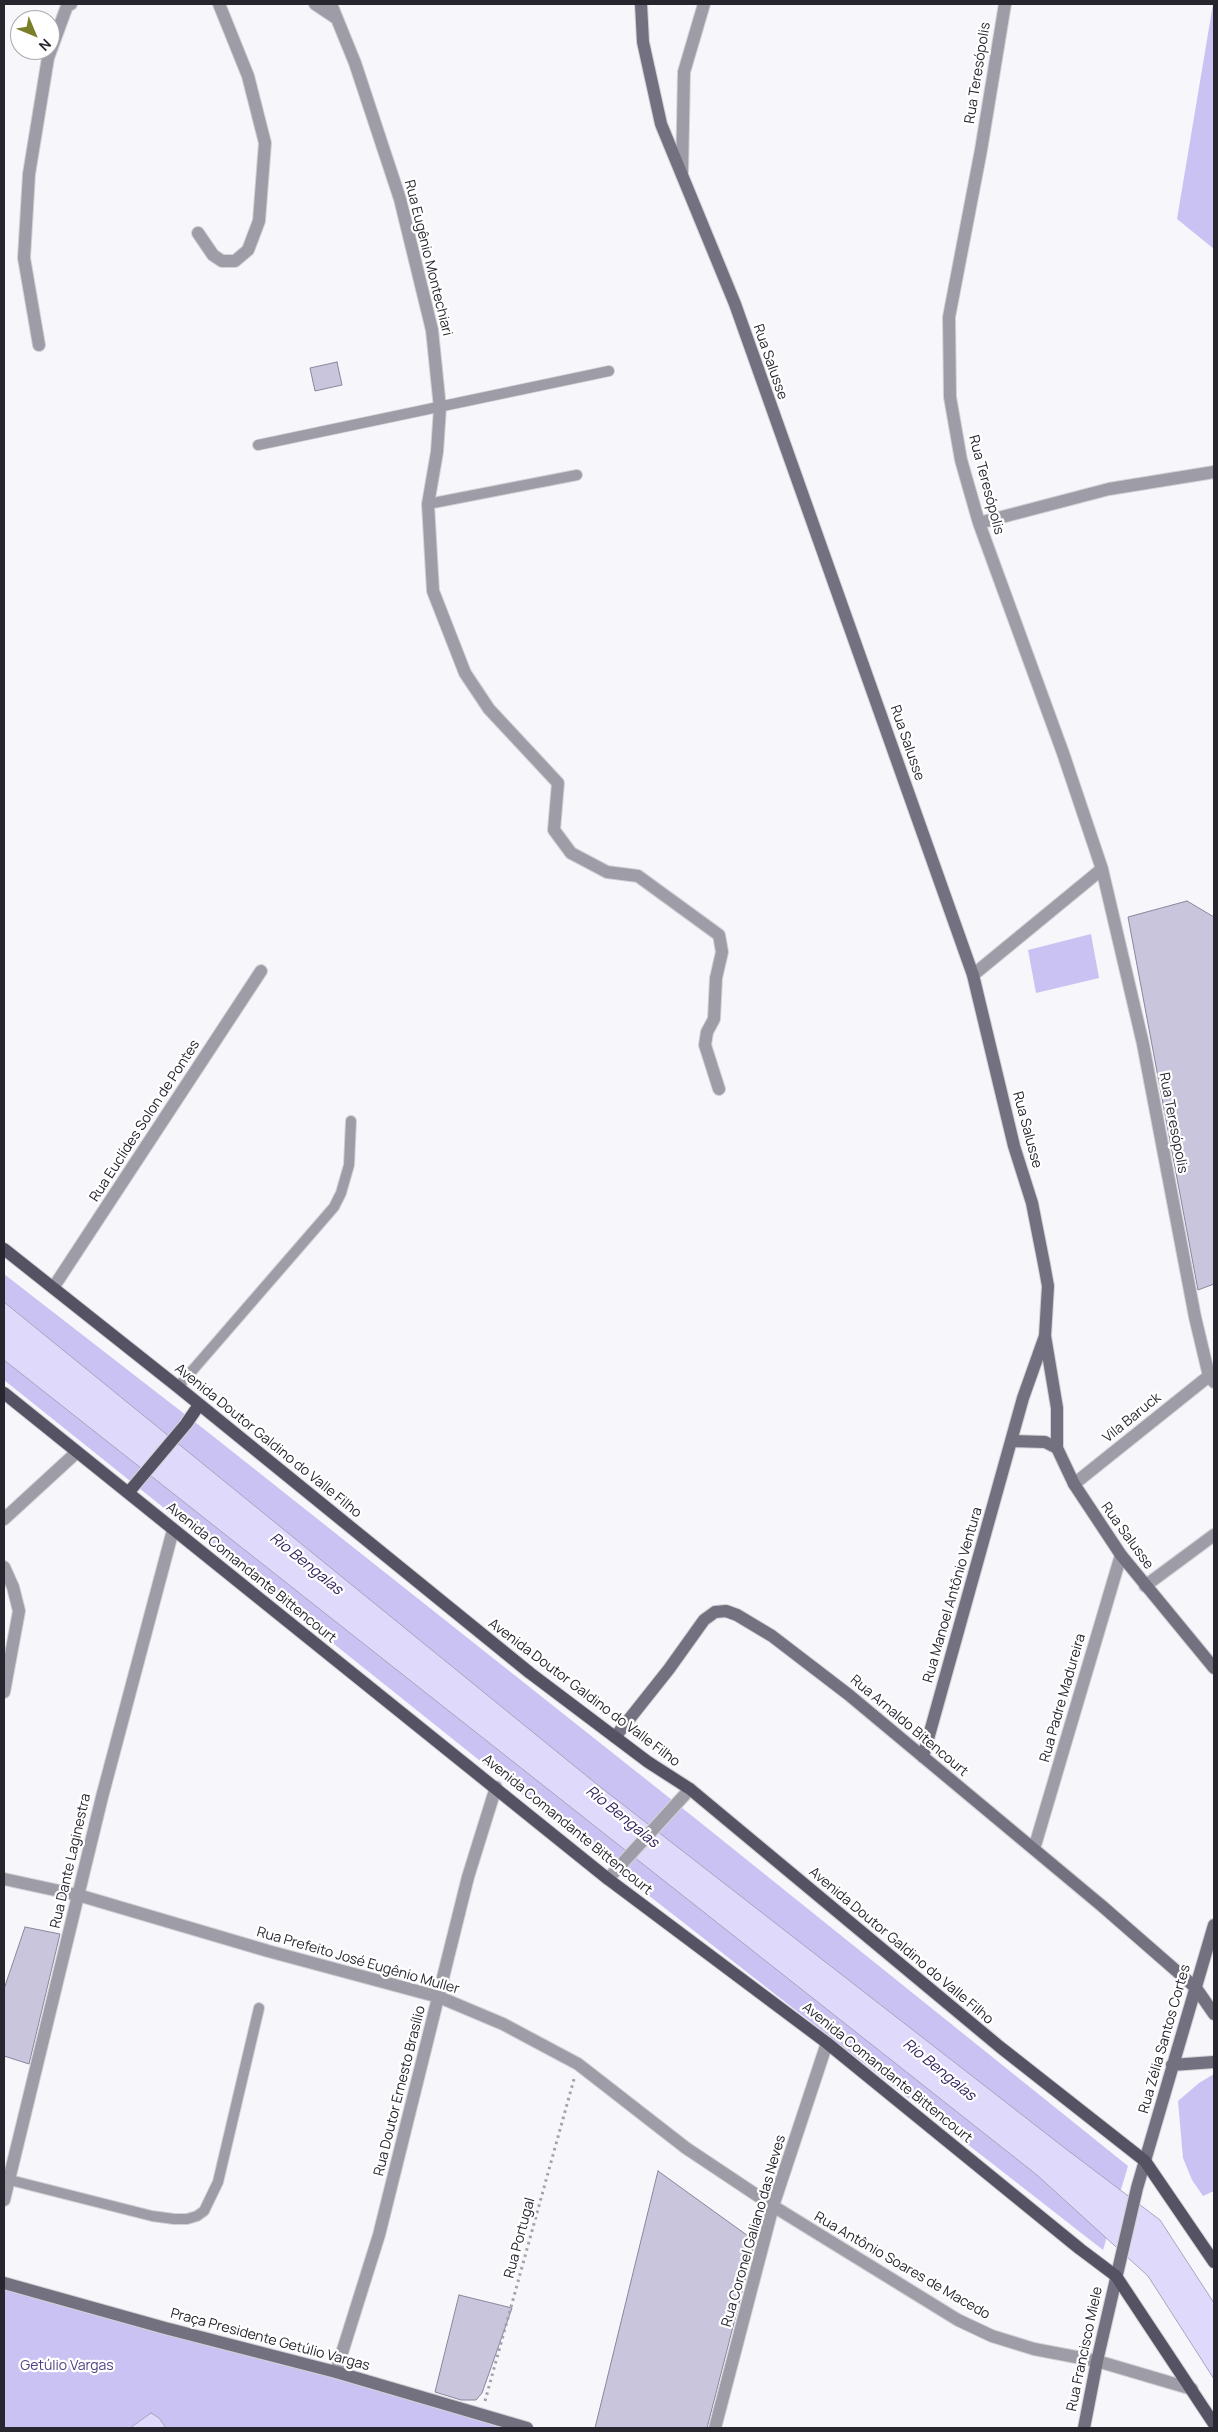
<!DOCTYPE html>
<meta charset="utf-8">
<style>
body{margin:0}
#map{position:relative;width:1218px;height:2432px;overflow:hidden;background:#f7f6fb;font-family:Manrope,sans-serif}
canvas{display:block}
.frame{position:absolute;inset:0;border:5px solid #27262f;pointer-events:none}
.north{position:absolute;left:10px;top:10px;width:50px;height:50px;box-sizing:border-box;background:#fff;border:1px solid #a9a8ac;border-radius:50%;rotate:135deg;font-size:14px;font-weight:700;line-height:20px;text-align:center;color:#27262f}
.north::after{content:'';display:block;margin:auto;width:18px;height:22px;background:#7b7f29;clip-path:polygon(50% 0,100% 100%,50% 72%,0 100%)}
</style>
<div id="map">
<canvas width="1218" height="2432"></canvas>
<div class="frame"></div>
<div class="north">N</div>
</div>
<script>
const ctx = document.querySelector('canvas').getContext('2d');
ctx.lineJoin = 'round';
function paint(path, color) { ctx.fillStyle = color; ctx.fill(path, 'evenodd'); }
const toPath = rows => new Path2D(rows.map(r => 'M' + r).join(''));
function trace(path, color, width, dash) { ctx.strokeStyle = color; ctx.lineWidth = width; ctx.lineCap = dash ? 'butt' : 'round'; ctx.setLineDash(dash || []); ctx.stroke(path); }
function label(font, color, halo, rows, align = 'center') {
  ctx.font = font + ' Manrope,sans-serif'; ctx.lineWidth = 4.5; ctx.setLineDash([]); ctx.textBaseline = 'middle'; ctx.strokeStyle = halo; ctx.fillStyle = color; for (const [text, x, y, turn = 0] of rows) {
    ctx.save(); ctx.translate(x, y); ctx.rotate((+turn || 0) * Math.PI / 180); ctx.textAlign = isNaN(turn) ? turn : align; if (halo) ctx.strokeText(text, 0, 0); ctx.fillText(text, 0, 0); ctx.restore();
  }
}
paint(toPath([
 [1213,4,1214,4,1214,249,1177,219],
 [1091,934,1099,978,1036,993,1028,950],
 [4,1274,209,1433,696,1819,1128,2166,1103,2250,634,1884,4,1380],
 [1214,2074,1214,2191,1203,2196,1192,2180,1183,2158,1178,2101,1199,2083],
 [4,2283,527,2428,4,2428]
]), '#cac2f2');
const water = toPath([
 [4,1302,599,1786,1066,2149,1160,2220,1214,2303,1214,2379,1148,2276,1037,2175,4,1360,4,1302],
 [151,2413,159,2418,166,2428,130,2428,151,2413]
]);
paint(water, '#dfdafc');
trace(water, '#a8a4be', 1);
const building = toPath([
 [337,362,342,385,315,391,310,368,337,362],
 [1187,901,1214,917,1214,1284,1198,1290,1128,917,1187,901],
 [25,1927,60,1934,29,2064,4,2056,4,1989,25,1927],
 [658,2171,755,2241,707,2428,595,2428,658,2171],
 [459,2295,512,2308,482,2393,476,2400,461,2400,435,2392,459,2295]
]);
paint(building, '#c9c5dc');
trace(building, '#89869b', 1);
const lane = toPath([
 [258,445,609,371],
 [428,504,577,475],
 [178,1387,334,1207,341,1193,349,1165,351,1121],
 [10,2180,152,2216,174,2219,187,2219,197,2216,204,2211,218,2182,259,2008]
]);
const street = toPath([
 [315,4,336,18],
 [331,4,355,63,400,199,432,330,440,408,437,452,428,504,433,591,465,673,489,709,558,783,554,830,571,853,607,872,638,876,719,935,722,952,716,978,714,1019,707,1032,705,1045,719,1089],
 [682,173,684,72,704,4],
 [198,233,213,255,222,261,235,261,248,250,259,221,265,143,248,76,219,4],
 [39,345,24,258,29,174,48,58,67,6,71,4],
 [979,523,1109,489,1214,472],
 [1102,869,1143,1044,1195,1317,1209,1376,1214,1382],
 [973,975,1102,869,1063,753,979,523,961,460,950,397,949,317,981,150,1005,4],
 [53,1288,261,971],
 [1074,1484,1209,1376],
 [4,1519,77,1452],
 [4,1567,13,1587,19,1611,4,1692],
 [1145,1586,1214,1535],
 [1034,1849,1121,1555],
 [4,1879,78,1895,268,1951,439,1997,503,2024,578,2064,686,2148,773,2206,958,2320,992,2336,1034,2349,1097,2361,1192,2389],
 [608,1879,690,1789],
 [4,2200,102,1797,173,1530],
 [336,2372,379,2235,468,1877,496,1787],
 [715,2428,773,2206,827,2043]
]);
const secondary = toPath([
 [641,4,643,42,661,124,735,304,973,975,1014,1146,1032,1203,1044,1264,1048,1286,1045,1336,1023,1398,923,1757],
 [1045,1336,1057,1408,1057,1448],
 [1012,1441,1045,1442,1057,1448,1074,1484,1121,1555,1214,1668],
 [615,1737,669,1669,704,1620,715,1612,726,1611,737,1615,772,1636,849,1695,1102,1906,1196,1988,1214,2014],
 [1172,2065,1214,2062],
 [4,2283,165,2328,336,2372,527,2428],
 [1084,2428,1097,2361,1137,2188,1214,1925]
]);
const primary = toPath([
 [4,1249,178,1387,530,1673,648,1762,690,1789,1000,2047,1145,2161,1214,2262],
 [4,1393,608,1879,827,2043,1080,2249,1116,2276,1214,2424],
 [128,1493,186,1424,199,1405]
]);
trace(lane, '#d2d1d6', 12);
trace(street, '#d2d1d6', 14);
trace(secondary, '#d2d1d6', 14);
trace(primary, '#d2d1d6', 14);
trace(toPath([
 [485,2401,574,2079]
]), '#a3a2a9', 3, [2.5, 4]);
trace(lane, '#9e9ca6', 10);
trace(street, '#9e9ca6', 12);
trace(secondary, '#73717f', 12);
trace(primary, '#555363', 12);
label('14px', '#27262f', '#fff', [
 ["Rua Teresópolis",978,73,-81],
 ["Rua Eugênio Montechiari",428,258,76],
 ["Rua Salusse",770,362,71],
 ["Rua Teresópolis",986,485,75],
 ["Rua Salusse",907,743,71],
 ["Rua Euclídes Solon de Pontes",145,1121,-57],
 ["Rua Teresópolis",1173,1123,79],
 ["Rua Salusse",1027,1130,75],
 ["Vila Baruck",1132,1418,-39],
 ["Avenida Doutor Galdino do Valle Filho",268,1441,39],
 ["Rua Salusse",1127,1536,54],
 ["Avenida Comandante Bittencourt",251,1573,39],
 ["Rua Manoel Antônio Ventura",953,1595,-74],
 ["Avenida Doutor Galdino do Valle Filho",584,1693,37],
 ["Rua Padre Madureira",1063,1698,-74],
 ["Rua Arnaldo Bitencourt",909,1726,40],
 ["Avenida Comandante Bittencourt",567,1825,39],
 ["Rua Dante Laginestra",71,1861,-77],
 ["Avenida Doutor Galdino do Valle Filho",901,1946,40],
 ["Rua Prefeito José Eugênio Muller",358,1961,16],
 ["Rua Zélia Santos Cortes",1165,2039,-74],
 ["Avenida Comandante Bittencourt",887,2073,39],
 ["Rua Doutor Ernesto Brasílio",400,2091,-76],
 ["Rua Coronel Galiano das Neves",754,2231,-74],
 ["Rua Portugal",520,2238,-75],
 ["Rua Antônio Soares de Macedo",902,2266,30],
 ["Praça Presidente Getúlio Vargas",270,2340,15],
 ["Rua Francisco Miele",1085,2349,-78]
]);
label('14px', '#514182', '#fff', [
 ["Getúlio Vargas",67,2366]
]);
label('italic 15px', '#32205e', '#fff', [
 ["Rio Bengalas",306,1564,39],
 ["Rio Bengalas",622,1817,39],
 ["Rio Bengalas",939,2070,39]
]);
</script>
